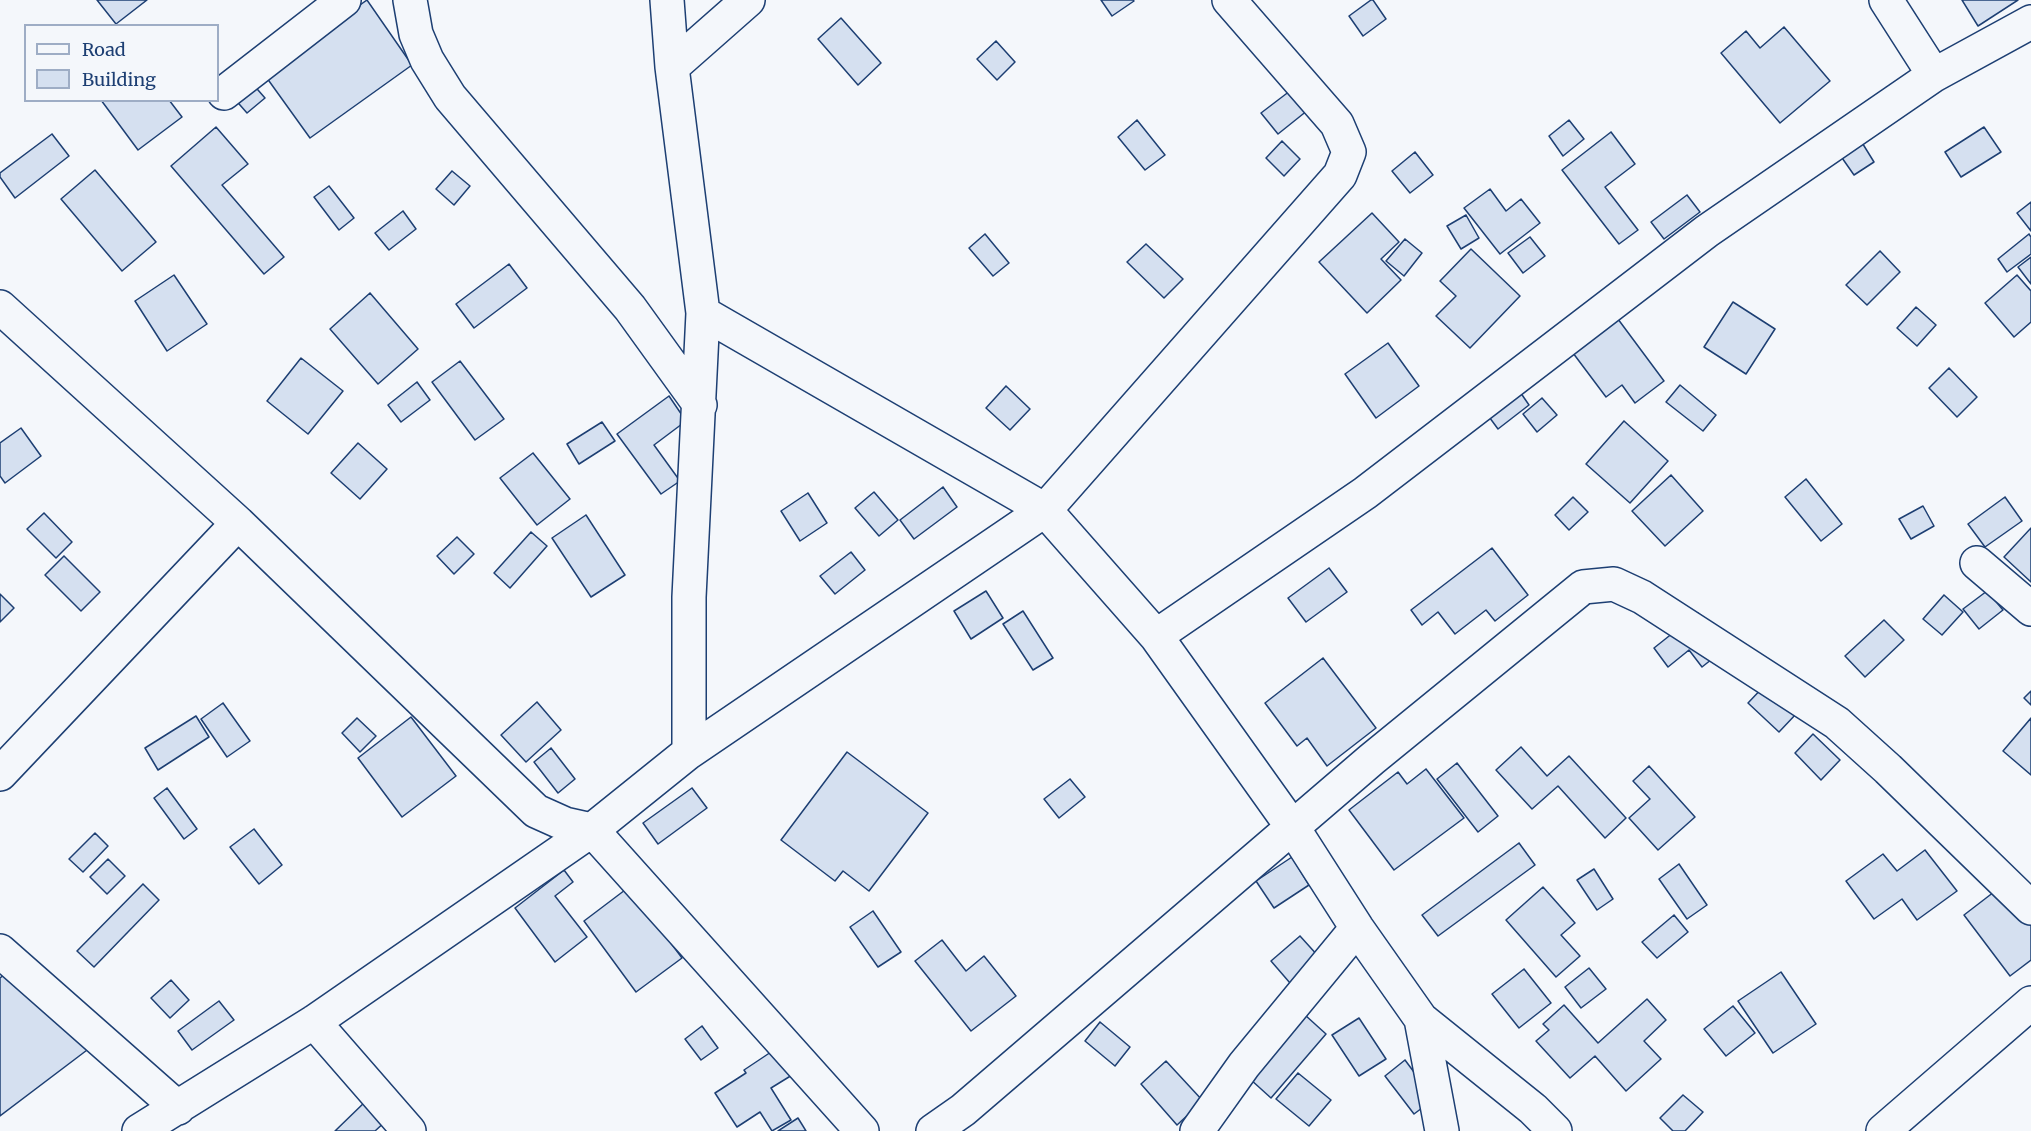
<!DOCTYPE html>
<style>
body{margin:0}
#map{position:relative;width:2031px;height:1131px;overflow:hidden;background:#f4f7fb;font-family:Merriweather,serif}
canvas{display:block}
.legend{position:absolute;left:24px;top:24px;width:195px;height:78px;box-sizing:border-box;background:#f4f7fb;border:2px solid #9eadc5;margin:0;padding:8px 10px;list-style:none;font-size:18px;color:#1d3f73}
.legend li{display:flex;align-items:center;gap:12px;height:30px}
.legend b{width:30px;border:2px solid #9eadc5}
</style>
<div id="map">
<canvas width="2031" height="1131"></canvas>
<ul class="legend">
<li><b style="height:8px;background:#f4f7fb"></b>Road</li>
<li><b style="height:16px;background:#d5e0f0"></b>Building</li>
</ul>
</div>
<script>
const ctx = document.querySelector('canvas').getContext('2d');
ctx.lineJoin = 'round';
function paint(path, color) { ctx.fillStyle = color; ctx.fill(path, 'evenodd'); }
const toPath = rows => new Path2D(rows.map(r => 'M' + r).join(''));
function trace(path, color, width, dash) { ctx.strokeStyle = color; ctx.lineWidth = width; ctx.lineCap = dash ? 'butt' : 'round'; ctx.setLineDash(dash || []); ctx.stroke(path); }
const building = toPath([
 [97,0,147,0,116,24,97,0],
 [367,0,412,65,310,138,264,74,367,0],
 [1101,0,1133,0,1134,1,1112,16,1101,0],
 [1371,0,1373,0,1386,19,1363,36,1349,16,1371,0],
 [1962,0,2018,0,1978,26,1962,0],
 [841,18,881,63,858,85,818,39,841,18],
 [1784,27,1830,81,1780,123,1721,53,1746,31,1760,48,1784,27],
 [996,41,1015,62,997,80,977,59,996,41],
 [1303,81,1318,102,1278,134,1261,113,1303,81],
 [251,82,265,98,247,113,233,97,251,82],
 [101,100,169,100,182,117,138,150,101,100],
 [1137,120,1165,155,1145,170,1118,137,1137,120],
 [1569,120,1584,139,1563,156,1549,136,1569,120],
 [216,127,248,164,222,185,284,257,264,274,171,166,216,127],
 [1984,127,2001,152,1961,177,1945,152,1984,127],
 [1611,132,1635,164,1605,187,1638,230,1619,244,1562,170,1611,132],
 [52,134,69,156,15,198,0,177,0,173,52,134],
 [1282,141,1300,159,1284,176,1266,158,1282,141],
 [1861,141,1874,162,1854,175,1840,155,1861,141],
 [1415,152,1433,175,1410,193,1392,171,1415,152],
 [95,170,156,242,122,271,61,199,95,170],
 [452,171,470,186,454,205,436,189,452,171],
 [329,186,354,218,339,230,314,197,329,186],
 [1490,189,1506,211,1521,199,1540,223,1500,254,1464,208,1490,189],
 [1687,195,1700,212,1664,239,1651,222,1687,195],
 [2031,202,2031,231,2017,213,2031,202],
 [403,211,416,229,389,250,375,233,403,211],
 [1372,213,1399,242,1381,259,1401,280,1367,313,1319,262,1372,213],
 [1466,215,1479,238,1461,249,1447,226,1466,215],
 [985,234,1009,263,993,276,969,248,985,234],
 [2029,234,2031,237,2031,254,2007,272,1998,259,2029,234],
 [1530,237,1545,256,1523,273,1508,253,1530,237],
 [1405,239,1422,253,1404,276,1386,261,1405,239],
 [1146,244,1183,279,1164,298,1127,262,1146,244],
 [1471,249,1520,296,1470,348,1436,316,1456,296,1440,281,1471,249],
 [1880,251,1900,272,1867,305,1846,285,1880,251],
 [2031,257,2031,284,2018,267,2031,257],
 [509,264,527,288,474,328,456,304,509,264],
 [174,275,207,324,167,351,135,301,174,275],
 [2017,275,2031,291,2031,322,2014,337,1985,303,2017,275],
 [370,293,418,349,378,384,330,329,370,293],
 [1733,302,1775,329,1746,374,1704,347,1733,302],
 [1916,307,1936,325,1917,346,1897,328,1916,307],
 [1612,311,1664,381,1635,403,1622,385,1606,397,1567,345,1612,311],
 [1388,343,1419,386,1376,418,1345,374,1388,343],
 [301,358,343,391,308,434,267,401,301,358],
 [460,361,504,419,475,440,432,382,460,361],
 [1949,368,1977,397,1957,417,1929,388,1949,368],
 [417,382,430,400,401,422,388,405,417,382],
 [1680,385,1716,415,1703,431,1666,402,1680,385],
 [1006,386,1030,409,1010,430,986,408,1006,386],
 [1516,386,1529,405,1498,429,1484,410,1516,386],
 [669,396,686,421,654,445,680,481,661,494,617,434,669,396],
 [1542,398,1557,415,1537,432,1523,414,1542,398],
 [1624,421,1668,461,1630,503,1586,464,1624,421],
 [602,422,615,441,579,464,567,444,602,422],
 [21,428,41,456,5,483,0,476,0,443,21,428],
 [358,443,387,469,360,499,331,473,358,443],
 [533,453,570,499,537,525,500,478,533,453],
 [1671,475,1703,511,1665,546,1632,511,1671,475],
 [1806,479,1842,524,1821,541,1785,497,1806,479],
 [943,487,957,507,914,539,900,520,943,487],
 [874,492,898,520,879,536,855,508,874,492],
 [808,493,827,523,800,541,781,511,808,493],
 [1573,497,1588,512,1569,530,1555,515,1573,497],
 [2005,497,2022,521,1985,547,1968,524,2005,497],
 [1923,506,1934,526,1911,539,1899,519,1923,506],
 [44,513,72,542,56,558,27,529,44,513],
 [586,515,625,575,591,597,552,538,586,515],
 [2031,528,2031,582,2004,557,2031,528],
 [531,532,547,546,510,588,494,573,531,532],
 [457,537,474,554,454,574,437,556,457,537],
 [1492,548,1528,595,1495,621,1486,610,1455,634,1438,612,1422,625,1411,610,1492,548],
 [851,552,865,570,835,594,820,576,851,552],
 [64,556,100,592,81,611,45,575,64,556],
 [1329,568,1347,592,1306,622,1288,598,1329,568],
 [986,591,1003,618,971,639,954,611,986,591],
 [1987,591,2003,610,1979,629,1963,609,1987,591],
 [0,594,14,608,0,622,0,594],
 [1944,595,1963,612,1942,635,1923,619,1944,595],
 [1023,611,1053,658,1033,670,1003,624,1023,611],
 [1698,613,1726,648,1702,667,1689,650,1668,667,1654,648,1698,613],
 [1884,620,1904,640,1865,677,1845,656,1884,620],
 [1323,658,1376,728,1327,766,1307,738,1297,746,1265,703,1323,658],
 [1766,684,1797,713,1779,732,1748,703,1766,684],
 [2031,691,2031,705,2024,698,2031,691],
 [537,702,561,730,526,762,501,735,537,702],
 [223,703,250,741,227,757,201,719,223,703],
 [196,716,209,737,158,770,145,748,196,716],
 [411,717,456,776,402,817,358,758,411,717],
 [357,718,376,736,360,752,342,733,357,718],
 [2031,718,2031,775,2003,751,2031,718],
 [1813,734,1840,760,1821,780,1795,753,1813,734],
 [1521,747,1547,776,1569,756,1626,818,1605,838,1558,786,1532,809,1496,770,1521,747],
 [551,748,575,779,558,793,534,762,551,748],
 [847,752,928,813,869,891,843,871,835,881,781,840,847,752],
 [1457,763,1498,816,1478,832,1437,779,1457,763],
 [1649,766,1695,817,1658,850,1629,818,1650,799,1633,781,1649,766],
 [1426,769,1464,818,1394,870,1349,810,1398,772,1407,784,1426,769],
 [1070,779,1085,797,1059,818,1044,799,1070,779],
 [167,788,197,829,184,839,154,798,167,788],
 [692,788,707,808,658,844,643,823,692,788],
 [254,829,282,865,259,884,230,847,254,829],
 [95,833,108,846,83,872,69,859,95,833],
 [1519,843,1535,865,1438,936,1422,915,1519,843],
 [1925,850,1957,891,1917,920,1902,899,1874,919,1846,881,1883,854,1897,871,1925,850],
 [1292,857,1309,885,1274,908,1256,881,1292,857],
 [108,859,125,876,107,894,90,877,108,859],
 [1679,864,1707,905,1687,919,1659,879,1679,864],
 [1594,869,1613,899,1597,910,1577,880,1594,869],
 [564,870,573,882,555,896,587,937,555,962,515,908,564,870],
 [143,884,159,900,94,967,77,951,143,884],
 [2003,885,2031,922,2031,960,2010,976,1964,915,2003,885],
 [629,887,682,958,636,992,584,921,629,887],
 [1543,887,1575,923,1561,935,1580,956,1556,977,1506,920,1543,887],
 [873,911,901,952,878,967,850,927,873,911],
 [1674,915,1688,932,1657,958,1642,942,1674,915],
 [1300,936,1319,957,1290,983,1271,961,1300,936],
 [942,940,966,971,984,956,1016,996,971,1031,915,961,942,940],
 [24,960,99,1041,0,1116,0,978,24,960],
 [1589,968,1606,989,1581,1008,1565,987,1589,968],
 [1524,969,1551,1003,1519,1028,1492,994,1524,969],
 [1781,972,1816,1024,1773,1053,1738,1001,1781,972],
 [171,980,189,1000,170,1018,151,998,171,980],
 [1647,999,1666,1020,1644,1041,1661,1059,1626,1091,1595,1056,1570,1078,1536,1041,1549,1030,1543,1024,1564,1005,1598,1043,1647,999],
 [219,1001,234,1020,192,1050,178,1031,219,1001],
 [1733,1006,1755,1033,1726,1056,1704,1029,1733,1006],
 [1305,1015,1326,1034,1271,1098,1250,1079,1305,1015],
 [1359,1018,1386,1059,1359,1076,1332,1035,1359,1018],
 [1100,1022,1130,1047,1115,1066,1085,1041,1100,1022],
 [702,1026,718,1048,701,1060,685,1039,702,1026],
 [780,1046,797,1072,771,1088,791,1120,772,1131,760,1112,737,1127,715,1093,746,1073,744,1070,780,1046],
 [1405,1060,1434,1099,1414,1114,1385,1076,1405,1060],
 [1166,1061,1203,1101,1177,1125,1141,1084,1166,1061],
 [1298,1073,1331,1100,1309,1126,1276,1099,1298,1073],
 [1683,1095,1703,1112,1685,1131,1673,1131,1660,1118,1683,1095],
 [368,1099,387,1120,375,1131,335,1131,368,1099],
 [798,1118,806,1131,778,1131,798,1118]
]);
paint(building, '#d5e0f0');
trace(building, '#1d3f73', 1.5);
const street = toPath([
 [410,0,416,34,427,60,450,97,630,308,700,405],
 [667,0,672,67,703,313,689,597,689,752],
 [1886,0,1934,75],
 [672,67,748,0],
 [224,93,344,0],
 [0,307,238,523,536,811,565,824,592,830,862,1131],
 [703,313,1045,510,1156,636,1293,828,1357,928,1421,1019,1533,1109,1555,1131],
 [1977,563,2031,609],
 [1156,636,1365,493,1707,231,1934,75,2031,22],
 [0,774,238,523],
 [0,951,178,1108],
 [1421,1019,1442,1131],
 [314,1022,409,1131],
 [139,1131,314,1022,592,830,689,752,1045,510,1340,175,1349,152,1337,124,1229,0],
 [933,1131,963,1110,1372,759,1583,587,1614,584,1642,597,1837,723,1888,769,2031,908],
 [1197,1131,1244,1065,1357,928],
 [1883,1131,2031,1003]
]);
trace(street, '#1d3f73', 36);
trace(street, '#f4f7fb', 33);
</script>
